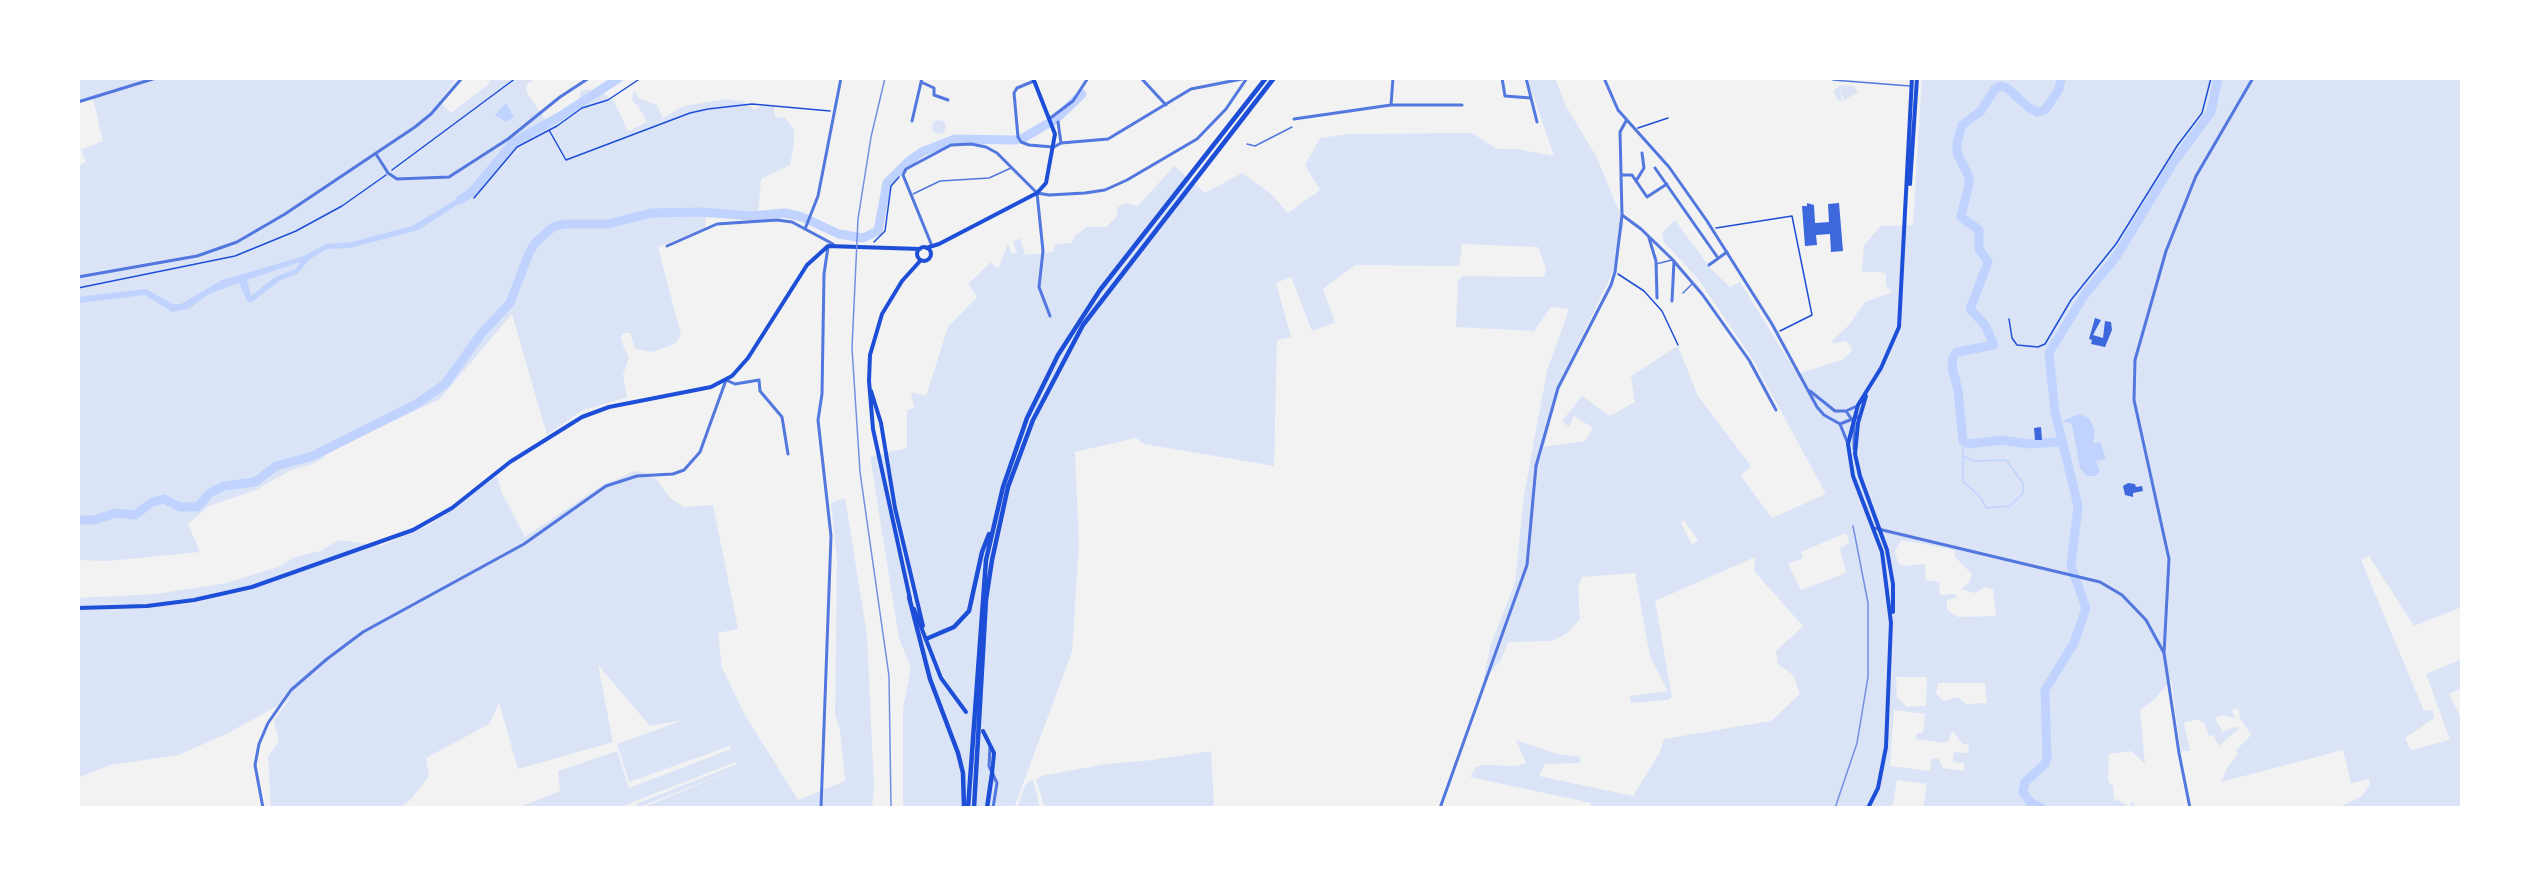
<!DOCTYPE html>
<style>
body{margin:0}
#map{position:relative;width:2540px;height:886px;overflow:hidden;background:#f2f2f2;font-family:"IBM Plex Serif",serif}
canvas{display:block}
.frame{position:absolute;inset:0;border:80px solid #fff;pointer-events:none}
</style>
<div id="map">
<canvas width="2540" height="886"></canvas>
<div class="frame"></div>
</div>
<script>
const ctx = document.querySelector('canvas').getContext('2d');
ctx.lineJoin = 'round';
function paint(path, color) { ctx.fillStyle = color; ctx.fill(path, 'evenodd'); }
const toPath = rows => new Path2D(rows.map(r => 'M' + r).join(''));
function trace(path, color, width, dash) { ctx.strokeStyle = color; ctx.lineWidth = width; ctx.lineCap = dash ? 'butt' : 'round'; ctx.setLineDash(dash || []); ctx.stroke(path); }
paint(toPath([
 [78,78,457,78,440,101,451,113,490,83,489,78,536,78,526,85,527,93,546,120,580,99,580,92,585,89,601,92,614,101,628,131,647,122,638,106,632,101,634,90,639,98,657,105,663,118,684,106,727,99,744,102,755,110,762,105,774,106,775,117,785,118,794,129,794,144,790,165,761,179,758,218,706,215,705,228,658,247,681,335,675,344,652,352,635,349,630,333,624,333,621,337,623,345,629,357,623,375,627,397,581,411,547,435,512,314,440,399,324,454,325,457,313,464,291,470,256,490,209,506,188,524,200,552,108,561,78,560,78,169,79,165,86,162,81,150,103,141,93,99,78,101],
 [1527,78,1555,78,1566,106,1596,156,1624,223,1613,272,1562,377,1544,447,1585,441,1593,428,1574,416,1569,427,1562,421,1582,396,1610,416,1635,402,1631,376,1678,346,1698,396,1751,466,1741,476,1772,518,1826,494,1753,360,1699,280,1664,242,1662,233,1675,220,1711,269,1730,287,1740,282,1797,374,1842,360,1852,351,1851,346,1845,341,1833,344,1832,341,1848,326,1865,302,1893,292,1886,286,1886,274,1882,272,1862,272,1864,245,1881,226,1913,225,1922,78,2462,78,2462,607,2414,626,2369,556,2361,560,2424,711,2433,710,2434,718,2405,738,2411,750,2450,740,2426,674,2462,659,2462,688,2449,694,2462,720,2462,808,2337,808,2362,796,2370,784,2369,779,2351,783,2343,750,2221,782,2227,768,2238,754,2236,750,2251,735,2240,718,2238,708,2232,710,2235,719,2223,715,2215,718,2223,732,2235,727,2240,728,2219,746,2213,735,2209,736,2204,723,2197,719,2184,723,2190,751,2181,751,2171,680,2154,700,2140,710,2145,764,2131,751,2109,754,2108,781,2113,786,2114,798,2131,808,2131,801,2138,808,1923,808,1927,784,1897,780,1892,808,1591,808,1591,803,1470,777,1475,768,1482,765,1516,766,1526,763,1516,740,1557,754,1581,757,1580,763,1545,764,1539,776,1633,796,1660,752,1664,739,1771,721,1800,694,1793,675,1778,664,1776,651,1803,626,1754,571,1755,557,1655,601,1672,697,1668,700,1631,703,1630,696,1668,691,1650,657,1635,573,1582,577,1578,587,1580,619,1567,633,1552,641,1508,642,1501,660,1483,682,1490,647,1515,582,1524,495,1547,371,1569,309,1551,307,1534,331,1456,327,1458,281,1463,276,1544,277,1546,269,1538,247,1462,244,1459,266,1355,265,1323,289,1335,322,1312,331,1291,277,1276,283,1291,337,1277,340,1274,466,1144,444,1136,438,1075,452,1079,544,1072,652,1014,808,903,808,903,708,911,668,899,638,870,457,907,448,907,410,914,408,911,392,926,396,948,327,977,297,968,284,991,262,998,269,1008,244,1012,254,1017,252,1013,242,1020,238,1025,255,1053,252,1055,244,1072,243,1075,236,1087,227,1106,227,1117,216,1118,207,1126,203,1138,206,1174,166,1205,193,1242,173,1271,194,1288,213,1320,190,1305,165,1320,138,1349,134,1472,133,1497,149,1517,149,1554,156],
 [1684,520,1698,540,1692,545,1681,523],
 [1846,533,1849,543,1840,548,1846,573,1801,590,1788,564,1803,558,1801,552],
 [1902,540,1955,550,1955,557,1972,574,1969,582,1961,589,1975,593,1985,587,1993,589,1996,616,1958,617,1947,610,1947,600,1957,598,1955,594,1940,595,1939,582,1926,580,1925,564,1903,566,1898,563,1895,551],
 [1896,677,1927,677,1926,706,1907,707,1897,697],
 [1938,683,1985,683,1987,703,1966,704,1958,697,1943,701,1936,693],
 [1894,710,1925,714,1923,733,1917,733,1916,739,1944,743,1948,741,1952,731,1963,744,1969,745,1968,753,1954,752,1953,762,1964,763,1964,771,1943,768,1939,759,1932,758,1930,771,1890,766],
 [1841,85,1854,86,1858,92,1844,100,1840,88,1842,101,1838,100,1833,91],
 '932 127a7 7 0 1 1 14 0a7 7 0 1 1-14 0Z',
 [635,471,644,472,656,479,670,498,684,507,713,505,738,629,718,633,722,668,745,715,798,800,845,781,840,731,835,714,837,559,831,503,845,498,867,635,874,788,872,808,642,808,738,768,637,808,636,804,737,764,736,762,633,802,632,800,633,802,621,808,517,808,560,791,558,771,617,751,629,788,731,749,730,746,629,782,617,744,684,720,650,726,598,665,613,742,518,769,499,703,489,724,426,758,429,776,412,798,400,808,271,808,268,757,279,741,274,720,290,699,228,733,179,755,110,765,78,778,78,598,156,594,226,583,278,567,295,557,320,551,339,540,381,546,431,524,497,476,501,491,525,537,599,487],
 [1211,751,1214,808,1045,808,1036,780,1041,776,1107,764,1152,760],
 [1033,779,1040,808,1017,808,1025,785]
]), '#dbe4f7');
paint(toPath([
 [506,103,514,117,506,122,495,115],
 [467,193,470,197,418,230,350,248,327,249,310,259,297,274,279,281,251,303,247,301,239,283,209,294,188,309,172,312,145,295,78,303,78,297,146,289,173,304,181,304,222,280,304,256,326,244,352,242,412,226],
 [300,262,296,269,275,277,251,296,247,280],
 [2079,414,2089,418,2095,430,2093,443,2100,442,2106,459,2096,461,2100,472,2095,476,2087,476,2080,468,2072,424,2063,421]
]), '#bfd3fe');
trace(toPath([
 [1963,441,1963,481,1981,498,1986,508,2010,506,2023,493,2023,483,2006,460,1973,461,1964,456]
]), '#bfd3fe', 1.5);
trace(toPath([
 [1054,121,1082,94],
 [1023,138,1047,124],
 [460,200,472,192,514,142,559,117,619,78],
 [2060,442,2029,444,2001,440,1968,444,1963,441,1958,390,1952,367,1953,357,1957,352,1994,345,1985,325,1970,309,1988,262,1979,249,1979,230,1961,217,1969,184,1969,177,1957,153,1957,142,1962,125,1981,111,1994,90,2000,86,2007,88,2028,107,2037,112,2045,110,2059,89,2061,78],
 [78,520,94,520,116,513,135,515,152,502,164,499,180,507,197,507,210,493,224,486,255,482,276,466,313,456,416,404,445,384,481,334,510,303,529,253,535,243,553,227,564,224,608,224,651,213,701,212,751,216,785,213,802,217,839,234,863,238,878,231,887,183,909,161,922,152,955,139,1016,140],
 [2041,808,2030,802,2023,792,2025,782,2045,764,2047,757,2045,690,2074,643,2086,608,2071,566,2078,506,2055,412,2049,353,2085,294,2116,257,2173,163,2211,112,2218,78]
]), '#bfd3fe', 9);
paint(toPath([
 [1807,203,1814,205,1815,223,1829,222,1828,204,1839,203,1843,251,1831,252,1830,234,1816,235,1817,245,1805,246,1802,206,1807,206],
 [2095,318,2101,320,2093,335,2103,338,2105,321,2111,322,2112,330,2105,347,2091,344,2092,340,2089,339],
 [2041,427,2042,440,2035,440,2034,428],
 [2128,483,2135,484,2136,487,2142,486,2143,491,2133,493,2133,497,2125,495,2123,486]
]), '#3d67dc');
trace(toPath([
 [1638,128,1668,118],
 [549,130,566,160,690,113,708,109,752,104,830,111],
 [392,170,516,78],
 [474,198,517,147,557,126,582,108,608,100,641,78],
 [1716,228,1792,216,1812,315,1780,331],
 [874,242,885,231,891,186,899,177],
 [1618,274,1644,291,1662,311,1678,345],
 [78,288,235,256,296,231,342,206,386,175],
 [2009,319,2012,338,2017,345,2038,347,2045,344,2071,300,2116,244,2177,146,2202,113,2211,78]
]), '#1d4ed8', 1.5);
trace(toPath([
 [1833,80,1910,86],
 [1247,144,1255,146,1292,127],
 [913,194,940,181,989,178,1011,168],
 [1656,264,1672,260],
 [1683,293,1692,284]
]), '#5277de', 1.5);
trace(toPath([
 [1141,78,1166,105],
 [1502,78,1505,96,1531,98],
 [1526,78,1537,122],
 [1034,81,1017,88,1014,93,1018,137,1021,142,1029,145,1053,147],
 [921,82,934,88,934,95,948,100],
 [78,102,156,78],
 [1391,105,1393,78],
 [1049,119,1073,101,1088,78],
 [1294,119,1391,105,1462,105],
 [912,121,922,78],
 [1058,122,1061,143],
 [376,154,388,173,397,179,449,177,508,139,560,97,589,78],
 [1655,168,1718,258],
 [1621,175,1632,175,1647,197,1667,184],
 [1636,181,1644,168,1642,153],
 [1037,193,1049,195,1085,193,1105,190,1127,180,1197,139,1226,109,1247,78],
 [1622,215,1641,229,1672,259,1702,294,1749,360,1776,410],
 [805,229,818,196,841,78],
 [1649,238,1656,261,1657,298],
 [667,246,717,224,777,220,792,222,833,244],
 [932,246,903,175,906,169,951,145,971,144,986,147,997,153,1037,193,1043,251,1039,287,1050,316],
 [1709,265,1727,252],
 [78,277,197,256,237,242,285,214,415,127,431,114,462,78],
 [1672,301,1674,261],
 [1536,466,1558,388,1611,285,1615,272,1622,215,1620,132,1626,121],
 [990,746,989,766,997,783,993,808],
 [263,808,255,765,259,744,268,723,291,690,327,659,363,632,524,544,606,486,637,476,673,474,684,470,700,452,726,380,735,384,759,380,760,391,782,417,788,454],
 [821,808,831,536,818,420,822,394,824,274,828,247]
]), '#5277de', 3);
trace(toPath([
 [1604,78,1618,110,1669,167,1707,221,1772,324,1817,407,1824,415,1840,424,1848,444],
 [1054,147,1061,143,1108,139,1191,89,1247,78],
 [1810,391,1835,411,1846,411,1857,406],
 [1846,411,1854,423,1854,449],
 [1840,424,1860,416],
 [1874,528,2100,582,2122,595,2146,620,2164,653,2179,753,2190,808],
 [2164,653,2169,559,2134,400,2135,360,2166,251,2196,176,2253,78],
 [1440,808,1527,565,1536,466]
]), '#5277de', 3);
trace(toPath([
 [1910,184,1917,78],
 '917 254a7 7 0 1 1 14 0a7 7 0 1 1-14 0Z',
 [926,248,939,244,1037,193,1046,183,1055,134,1033,78],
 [871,391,881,423,895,508,923,626],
 [1866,396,1858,423,1855,454,1860,476,1887,550,1893,584,1893,612],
 [910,599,873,429,869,381,870,355,882,314,902,281,921,260],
 [78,608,147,606,194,600,252,587,413,530,452,508,510,462,582,417,609,407,711,387,732,376,748,358,807,265,828,246,920,249],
 [914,609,941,678,966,712],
 [1891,623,1882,552,1853,476,1848,444,1858,405,1881,368,1899,327,1912,78],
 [983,731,994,753,992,774],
 [1868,808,1878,788,1886,747,1891,622]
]), '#1d4ed8', 4);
trace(toPath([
 [909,597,930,679,958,753,963,773,964,808],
 [926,639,954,627,969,611,982,552,989,534],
 [968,808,986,560,1003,487,1027,418,1058,355,1100,290,1266,78],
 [974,808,986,600,992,560,1008,487,1033,420,1083,325,1274,78],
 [987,808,992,774]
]), '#1d4ed8', 4.5);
trace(toPath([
 [885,78,871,137,858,219,852,348,860,472,889,676,891,808],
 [1835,808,1857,743,1868,677,1868,603,1853,526]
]), '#7290e2', 1.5);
</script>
